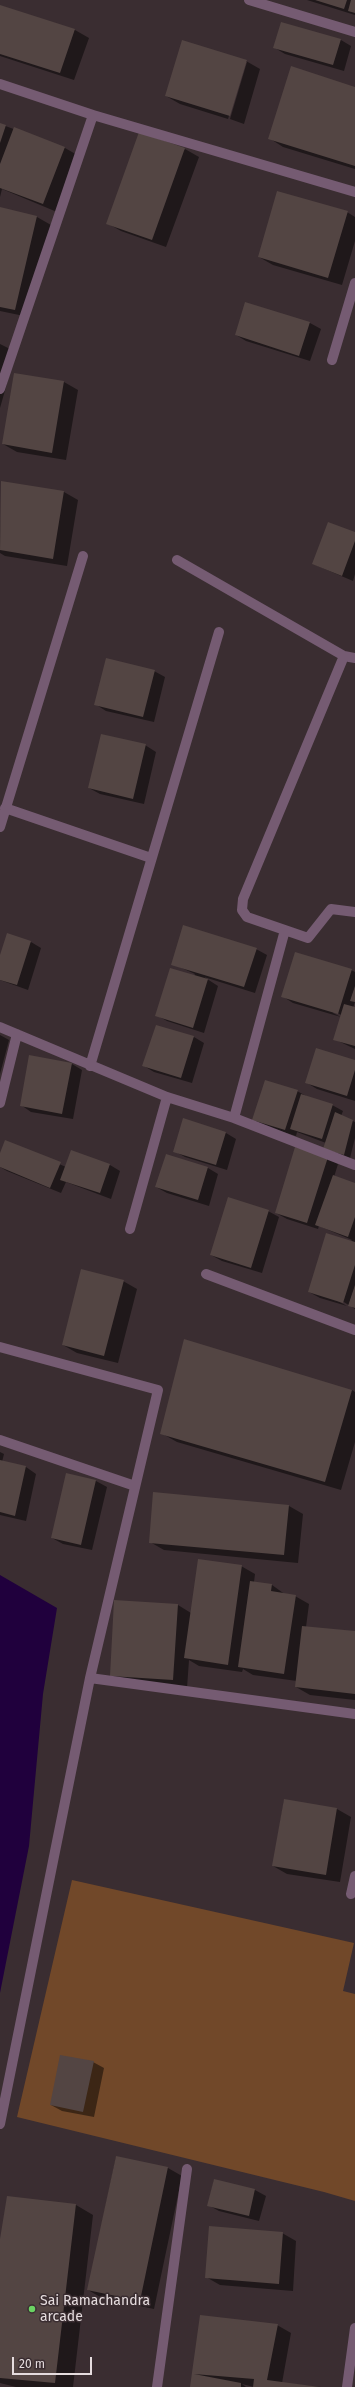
<!DOCTYPE html>
<style>
body{margin:0}
#map{position:relative;width:355px;height:2387px;overflow:hidden;background:#3a2d31;font-family:"Fira Sans",sans-serif}
canvas{display:block}
.scale{position:absolute;left:12px;top:2357px;width:80px;height:18px;box-sizing:border-box;border:2px solid #e5dcde;border-top:0;padding-left:5px;font-size:12px;line-height:14px;white-space:nowrap;color:#e5dcde;-webkit-text-stroke:3px #3a2d31;paint-order:stroke}
</style>
<div id="map">
<canvas width="355" height="2387"></canvas>
<div class="scale">20 m</div>
</div>
<script>
const ctx = document.querySelector('canvas').getContext('2d');
ctx.lineJoin = 'round';
function paint(path, color) { ctx.fillStyle = color; ctx.fill(path, 'evenodd'); }
const toPath = rows => new Path2D(rows.map(r => 'M' + r).join(''));
function trace(path, color, width, dash) { ctx.strokeStyle = color; ctx.lineWidth = width; ctx.lineCap = dash ? 'butt' : 'round'; ctx.setLineDash(dash || []); ctx.stroke(path); }
function label(font, color, halo, rows, align = 'center') {
  ctx.font = font + ' "Fira Sans",sans-serif'; ctx.lineWidth = 3; ctx.setLineDash([]); ctx.textBaseline = 'middle'; ctx.strokeStyle = halo; ctx.fillStyle = color; for (const [text, x, y, turn = 0] of rows) {
    ctx.save(); ctx.translate(x, y); ctx.rotate((+turn || 0) * Math.PI / 180); ctx.textAlign = isNaN(turn) ? turn : align; if (halo) ctx.strokeText(text, 0, 0); ctx.fillText(text, 0, 0); ctx.restore();
  }
}
paint(toPath([
 [72,1880,354,1943,343,1991,355,1994,355,2201,324,2192,17,2117]
]), '#714829');
paint(toPath([
 [0,1575,57,1608,43,1694,29,1846,0,1993]
]), '#20003d');
paint(toPath([
 [307,0,355,0,355,15],
 [0,6,75,30,89,38,74,80,0,56],
 [282,23,341,40,351,46,344,71,285,54,275,48],
 [246,61,260,69,244,124,230,119,247,62,245,62,228,119,180,104,166,96],
 [355,88,355,169,283,147,269,138],
 [0,124,65,148,79,156,57,212,2,189,0,197],
 [185,149,199,157,166,247,121,231,107,223],
 [0,208,37,217,51,225,29,317,0,311],
 [347,212,355,217,355,241,342,285,273,265,259,257],
 [246,303,310,323,321,329,310,361,246,341,236,335],
 [0,344,16,352,0,408],
 [64,382,78,390,66,460,17,452,3,444],
 [2,482,64,492,78,500,67,566,5,556,0,553],
 [355,533,355,574,353,581,313,564],
 [154,671,165,677,154,722,106,711,95,704],
 [145,745,156,752,144,804,100,794,89,788],
 [31,942,41,948,28,990,0,980,0,959],
 [256,949,267,955,255,993,204,977,218,986,204,1033,167,1021,156,1015,194,976,195,974,173,964],
 [351,970,355,972,355,1002,353,1008,355,1009,355,1049,334,1039,341,1017,293,1003,282,996],
 [334,1011,341,1015,341,1017,333,1013],
 [0,1035,9,1040,0,1074],
 [194,1037,204,1043,192,1083,154,1072,144,1066],
 [355,1061,355,1101,317,1089,307,1083],
 [72,1064,82,1070,73,1119,31,1112,21,1105],
 [297,1091,308,1097,332,1105,343,1111,341,1116,355,1122,355,1138,350,1158,330,1152,326,1143,297,1132,296,1136,264,1126,254,1120],
 [226,1133,236,1139,227,1170,185,1157,174,1151],
 [6,1141,66,1167,110,1165,120,1171,111,1199,66,1182,61,1193,7,1171,0,1167,0,1155],
 [166,1155,208,1168,218,1174,209,1206,167,1193,156,1187],
 [327,1158,338,1164,334,1177,355,1184,355,1309,339,1299,338,1301,347,1306,320,1298,309,1292,352,1240,319,1226,318,1229,287,1219,276,1213],
 [268,1211,279,1217,262,1273,222,1261,211,1255],
 [123,1281,137,1289,118,1363,77,1353,63,1345],
 [352,1390,355,1392,355,1442,341,1490,177,1442,161,1433],
 [0,1452,4,1454,2,1462,26,1467,36,1474,26,1521,0,1515],
 [67,1474,96,1481,107,1487,92,1550,63,1544,52,1538],
 [289,1506,303,1514,298,1563,164,1550,150,1542],
 [241,1566,255,1574,254,1582,272,1585,286,1595,295,1596,309,1604,306,1627,355,1632,355,1700,310,1695,296,1687,297,1681,253,1675,243,1669,242,1672,199,1666,189,1660,187,1688,111,1676,178,1605,191,1613],
 [284,1800,337,1809,351,1817,340,1882,287,1874,273,1866],
 [93,2062,104,2068,94,2117,62,2111,51,2105],
 [116,2157,168,2168,182,2176,154,2309,102,2298,88,2290],
 [214,2180,255,2190,266,2196,259,2221,219,2211,208,2205],
 [8,2197,76,2205,93,2215,73,2387,16,2387,0,2383,0,2246],
 [282,2233,296,2241,293,2291,220,2285,206,2277],
 [277,2325,291,2333,282,2383,321,2387,254,2387,242,2384,246,2387,191,2387,193,2374]
]), '#0007');
paint(toPath([
 [315,0,347,0,344,9],
 [351,0,355,0,355,13,348,11],
 [0,5,75,29,60,73,0,54],
 [281,22,341,39,333,65,273,48],
 [182,40,247,60,230,116,165,96],
 [291,66,355,87,355,166,268,139],
 [0,123,6,125,0,143],
 [14,127,65,147,43,204,0,188,0,164],
 [139,132,185,148,152,240,106,224],
 [277,191,348,211,328,278,258,257],
 [0,207,37,216,15,310,0,307],
 [245,302,310,322,299,356,235,335],
 [14,373,64,381,52,453,2,444],
 [1,481,64,491,53,559,0,550],
 [328,522,355,532,355,541,342,576,312,564],
 [106,658,155,670,143,717,94,705],
 [101,734,146,744,133,799,88,788],
 [183,925,257,948,244,987,171,965],
 [7,933,31,941,17,985,0,980,0,955],
 [295,952,352,969,338,1014,281,997],
 [170,968,208,979,193,1028,155,1016],
 [355,986,355,1002,350,1001],
 [344,1004,355,1007,355,1046,333,1040],
 [156,1025,194,1036,181,1078,142,1066],
 [316,1048,355,1060,355,1070,347,1096,305,1083],
 [29,1055,72,1063,62,1114,20,1106],
 [265,1080,298,1090,285,1130,252,1120],
 [301,1094,333,1104,322,1139,290,1129],
 [335,1112,353,1120,344,1155,323,1149],
 [183,1118,226,1132,216,1165,173,1152],
 [5,1140,61,1162,50,1188,0,1167,0,1153],
 [295,1147,328,1157,307,1223,275,1213],
 [71,1150,110,1164,100,1193,60,1180],
 [166,1154,208,1167,198,1200,155,1187],
 [333,1175,355,1183,355,1217,348,1237,315,1225],
 [228,1197,269,1210,251,1268,210,1255],
 [326,1233,355,1242,355,1265,343,1303,308,1292],
 [81,1269,124,1280,104,1356,62,1345],
 [355,1285,355,1308,348,1306],
 [184,1339,352,1390,325,1482,160,1434],
 [0,1460,26,1466,15,1516,0,1512],
 [66,1473,96,1480,81,1545,51,1538],
 [153,1492,289,1505,284,1555,149,1543],
 [198,1559,242,1565,228,1665,184,1658],
 [250,1581,272,1584,271,1591,296,1595,284,1674,238,1667],
 [114,1600,178,1604,173,1680,110,1676],
 [302,1626,355,1631,355,1694,295,1687],
 [284,1799,337,1808,326,1875,272,1866],
 [60,2055,94,2061,83,2112,50,2105],
 [116,2156,168,2167,140,2301,87,2290],
 [214,2179,255,2189,249,2216,207,2206],
 [7,2196,76,2204,55,2383,0,2378,0,2239],
 [209,2226,283,2232,279,2284,205,2278],
 [200,2315,278,2324,267,2380,320,2387,253,2387,254,2379,194,2374,241,2383,241,2387,190,2387]
]), '#534543');
trace(toPath([
 [249,0,355,32],
 [0,84,93,115,355,192],
 [332,360,355,283],
 [0,389,93,115],
 [177,560,344,656,355,658],
 [344,656,243,899,242,910,247,917,308,938,331,909,355,912],
 [5,808,151,858],
 [0,827,83,556],
 [0,1027,167,1097,234,1118,355,1165],
 [90,1066,219,632],
 [0,1103,17,1034],
 [234,1118,285,930],
 [130,1229,167,1097],
 [206,1274,355,1330],
 [0,1347,158,1390,90,1678,0,2124],
 [0,1440,135,1486],
 [90,1678,355,1714],
 [351,1894,355,1876],
 [157,2387,187,2169],
 [347,2387,355,2328]
]), '#755b72', 10);
for (const [x, y, r, color] of [
 [32,2309,4,"#6bd363"]
]) { const dot = new Path2D(); dot.arc(x, y, r, 0, 2 * Math.PI); ctx.fillStyle = color; ctx.fill(dot); trace(dot, '#3a2d31', 1.5); }
label('14px', '#e5dcde', '#3a2d31', [
 ["Sai Ramachandra",40,2301],
 ["arcade",40,2317]
], 'left');
</script>
